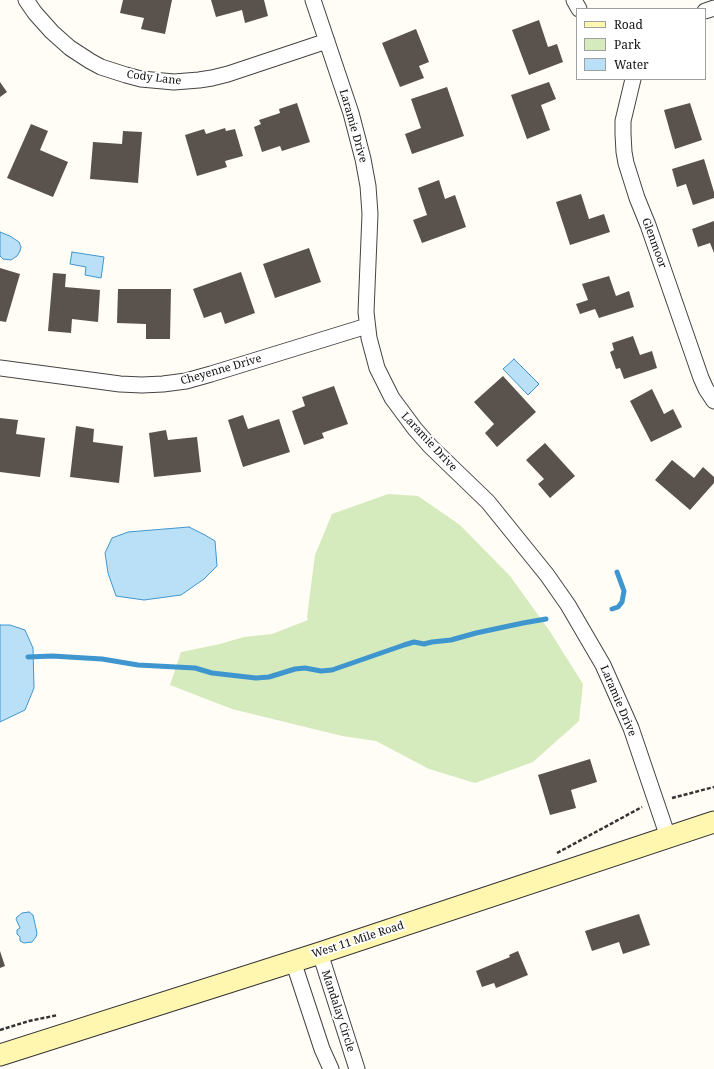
<!DOCTYPE html>
<style>
body{margin:0}
#map{position:relative;width:714px;height:1069px;overflow:hidden;background:#fffdf5;font-family:"Noto Serif",serif}
canvas{display:block}
.legend{position:absolute;left:576px;top:8px;width:130px;height:72px;box-sizing:border-box;background:#fff;border:1px solid #a0a0a0;margin:0;padding:5px 7px;list-style:none;font-size:12px;color:#111}
.legend li{display:flex;align-items:center;gap:8px;height:20px}
.legend b{width:20px;border:1px solid #a0a0a0}
</style>
<div id="map">
<canvas width="714" height="1069"></canvas>
<ul class="legend">
<li><b style="height:5px;background:#fff6b0"></b>Road</li>
<li><b style="height:11px;background:#d5ebbd"></b>Park</li>
<li><b style="height:11px;background:#b9e0f7"></b>Water</li>
</ul>
</div>
<script>
const ctx = document.querySelector('canvas').getContext('2d');
ctx.lineJoin = 'round';
function paint(path, color) { ctx.fillStyle = color; ctx.fill(path, 'evenodd'); }
const toPath = rows => new Path2D(rows.map(r => 'M' + r).join(''));
function trace(path, color, width, dash) { ctx.strokeStyle = color; ctx.lineWidth = width; ctx.lineCap = dash ? 'butt' : 'round'; ctx.setLineDash(dash || []); ctx.stroke(path); }
function label(font, color, halo, rows, align = 'center') {
  ctx.font = font + ' "Noto Serif",serif'; ctx.lineWidth = 4; ctx.setLineDash([]); ctx.textBaseline = 'middle'; ctx.strokeStyle = halo; ctx.fillStyle = color; for (const [text, x, y, turn = 0] of rows) {
    ctx.save(); ctx.translate(x, y); ctx.rotate((+turn || 0) * Math.PI / 180); ctx.textAlign = isNaN(turn) ? turn : align; if (halo) ctx.strokeText(text, 0, 0); ctx.fillText(text, 0, 0); ctx.restore();
  }
}
paint(toPath([
 [388,494,418,496,460,525,510,576,549,630,583,684,579,721,533,762,475,783,429,769,376,741,342,736,232,709,170,685,181,652,220,644,244,637,272,634,308,620,307,617,315,555,332,514]
]), '#d5ebbd');
const water = toPath([
 [0,232,10,236,19,242,21,247,20,251,17,256,11,260,3,259,0,256,0,232],
 [72,252,104,257,101,278,85,275,86,267,70,264,72,252],
 [514,359,539,384,528,395,503,369,514,359],
 [189,527,205,535,215,541,217,566,204,579,181,595,144,600,116,596,108,573,105,553,112,538,128,532,189,527],
 [0,625,10,625,25,630,33,648,34,688,25,710,0,722,0,625],
 [29,912,33,915,37,933,36,937,32,942,24,943,20,941,20,937,17,934,17,930,20,928,16,919,17,917,22,913,29,912]
]);
paint(water, '#b9e0f7');
trace(water, '#3f96cf', 1);
trace(toPath([
 [612,609,618,607,622,602,624,591,617,572],
 [28,657,52,656,102,659,138,665,195,668,212,673,256,678,269,677,295,669,305,668,321,671,332,670,404,645,414,642,424,644,432,642,451,640,476,633,523,623,546,619]
]), '#3f96cf', 5);
paint(toPath([
 [123,0,172,0,165,34,141,29,144,18,120,13],
 [211,0,264,0,268,16,245,23,242,10,216,17],
 [539,20,548,47,557,44,563,62,529,75,512,30],
 [416,29,429,62,419,66,424,78,400,87,382,43],
 [0,82,7,92,0,97],
 [549,82,556,99,541,105,550,130,527,139,511,95],
 [447,87,464,136,412,154,405,134,421,128,411,99],
 [297,103,310,142,282,151,280,146,262,152,254,127,261,124,259,120,280,113,279,109],
 [690,103,702,140,675,149,664,110],
 [31,124,48,131,40,150,68,162,53,197,7,178],
 [225,128,226,131,235,129,243,156,225,161,227,167,197,176,185,135,204,129,206,134],
 [123,131,142,132,138,183,90,179,93,142,122,144],
 [704,159,714,192,714,198,693,205,686,184,677,187,672,169],
 [439,180,445,199,455,195,466,227,422,243,413,220,427,215,418,188],
 [581,194,589,219,604,214,610,232,570,245,556,202],
 [714,221,714,253,710,243,698,247,692,229],
 [309,248,321,282,275,298,263,264],
 [0,268,20,274,6,322,0,321],
 [241,272,255,313,225,324,221,312,204,318,193,289],
 [53,273,66,274,65,287,100,290,98,322,72,319,71,333,48,331],
 [609,276,616,296,629,291,634,307,599,318,595,309,580,314,576,304,588,300,582,284],
 [118,289,171,289,170,339,146,339,146,324,117,323],
 [633,336,640,355,652,351,657,368,624,379,620,368,616,369,610,352,614,350,612,343],
 [503,376,536,412,497,447,485,433,494,424,474,402],
 [334,386,348,424,322,433,324,438,304,445,292,411,305,406,302,397],
 [652,389,664,414,673,409,682,427,651,442,630,401],
 [243,415,248,429,279,419,290,452,243,467,228,420],
 [0,418,18,420,16,434,45,438,40,477,0,472],
 [76,426,94,429,93,442,123,446,119,483,70,477],
 [166,430,168,440,197,437,201,472,154,477,149,433],
 [545,443,575,476,550,498,538,484,544,479,526,460],
 [672,460,694,478,703,467,714,477,714,483,690,510,655,480],
 [590,759,597,782,571,790,576,808,550,815,538,775],
 [639,914,650,945,623,954,619,942,592,951,585,931],
 [0,951,5,966,0,968],
 [518,951,528,975,496,988,494,983,482,987,476,971,510,957,509,955]
]), '#5a524d');
const street = toPath([
 [26,0,35,13,52,32,70,48,90,61,101,67,126,75,141,79,174,82,199,80,212,78,228,74,327,41],
 [313,0,351,113,363,159,368,186,370,214,366,312,369,338,377,368,392,398,415,429,430,446,488,502,547,575,568,605,603,665,631,728,668,837],
 [574,0,579,9],
 [705,11,714,8],
 [633,79,623,121,623,134,624,152,626,163,637,198,648,225,701,378,706,389,714,401],
 [0,368,120,384,142,385,163,384,186,381,211,374,367,326],
 [320,953,357,1069],
 [293,961,322,1049,331,1069]
]);
const secondary = toPath([
 [0,1055,320,953,714,822]
]);
trace(street, '#444', 17);
trace(secondary, '#333', 23);
trace(toPath([
 [672,798,714,787],
 [557,853,642,807],
 [0,1030,29,1021,58,1015]
]), '#333', 2.5, [4, 2]);
trace(street, '#fff', 15);
trace(secondary, '#fff6b0', 21);
label('11px', '#111', '#fff', [
 ["Cody Lane",154,78,7],
 ["Laramie Drive",353,126,74],
 ["Glenmoor",654,243,70],
 ["Cheyenne Drive",221,370,-16],
 ["Laramie Drive",429,442,47],
 ["Laramie Drive",618,701,67],
 ["West 11 Mile Road",358,940,-18],
 ["Mandalay Circle",338,1011,72]
]);
</script>
